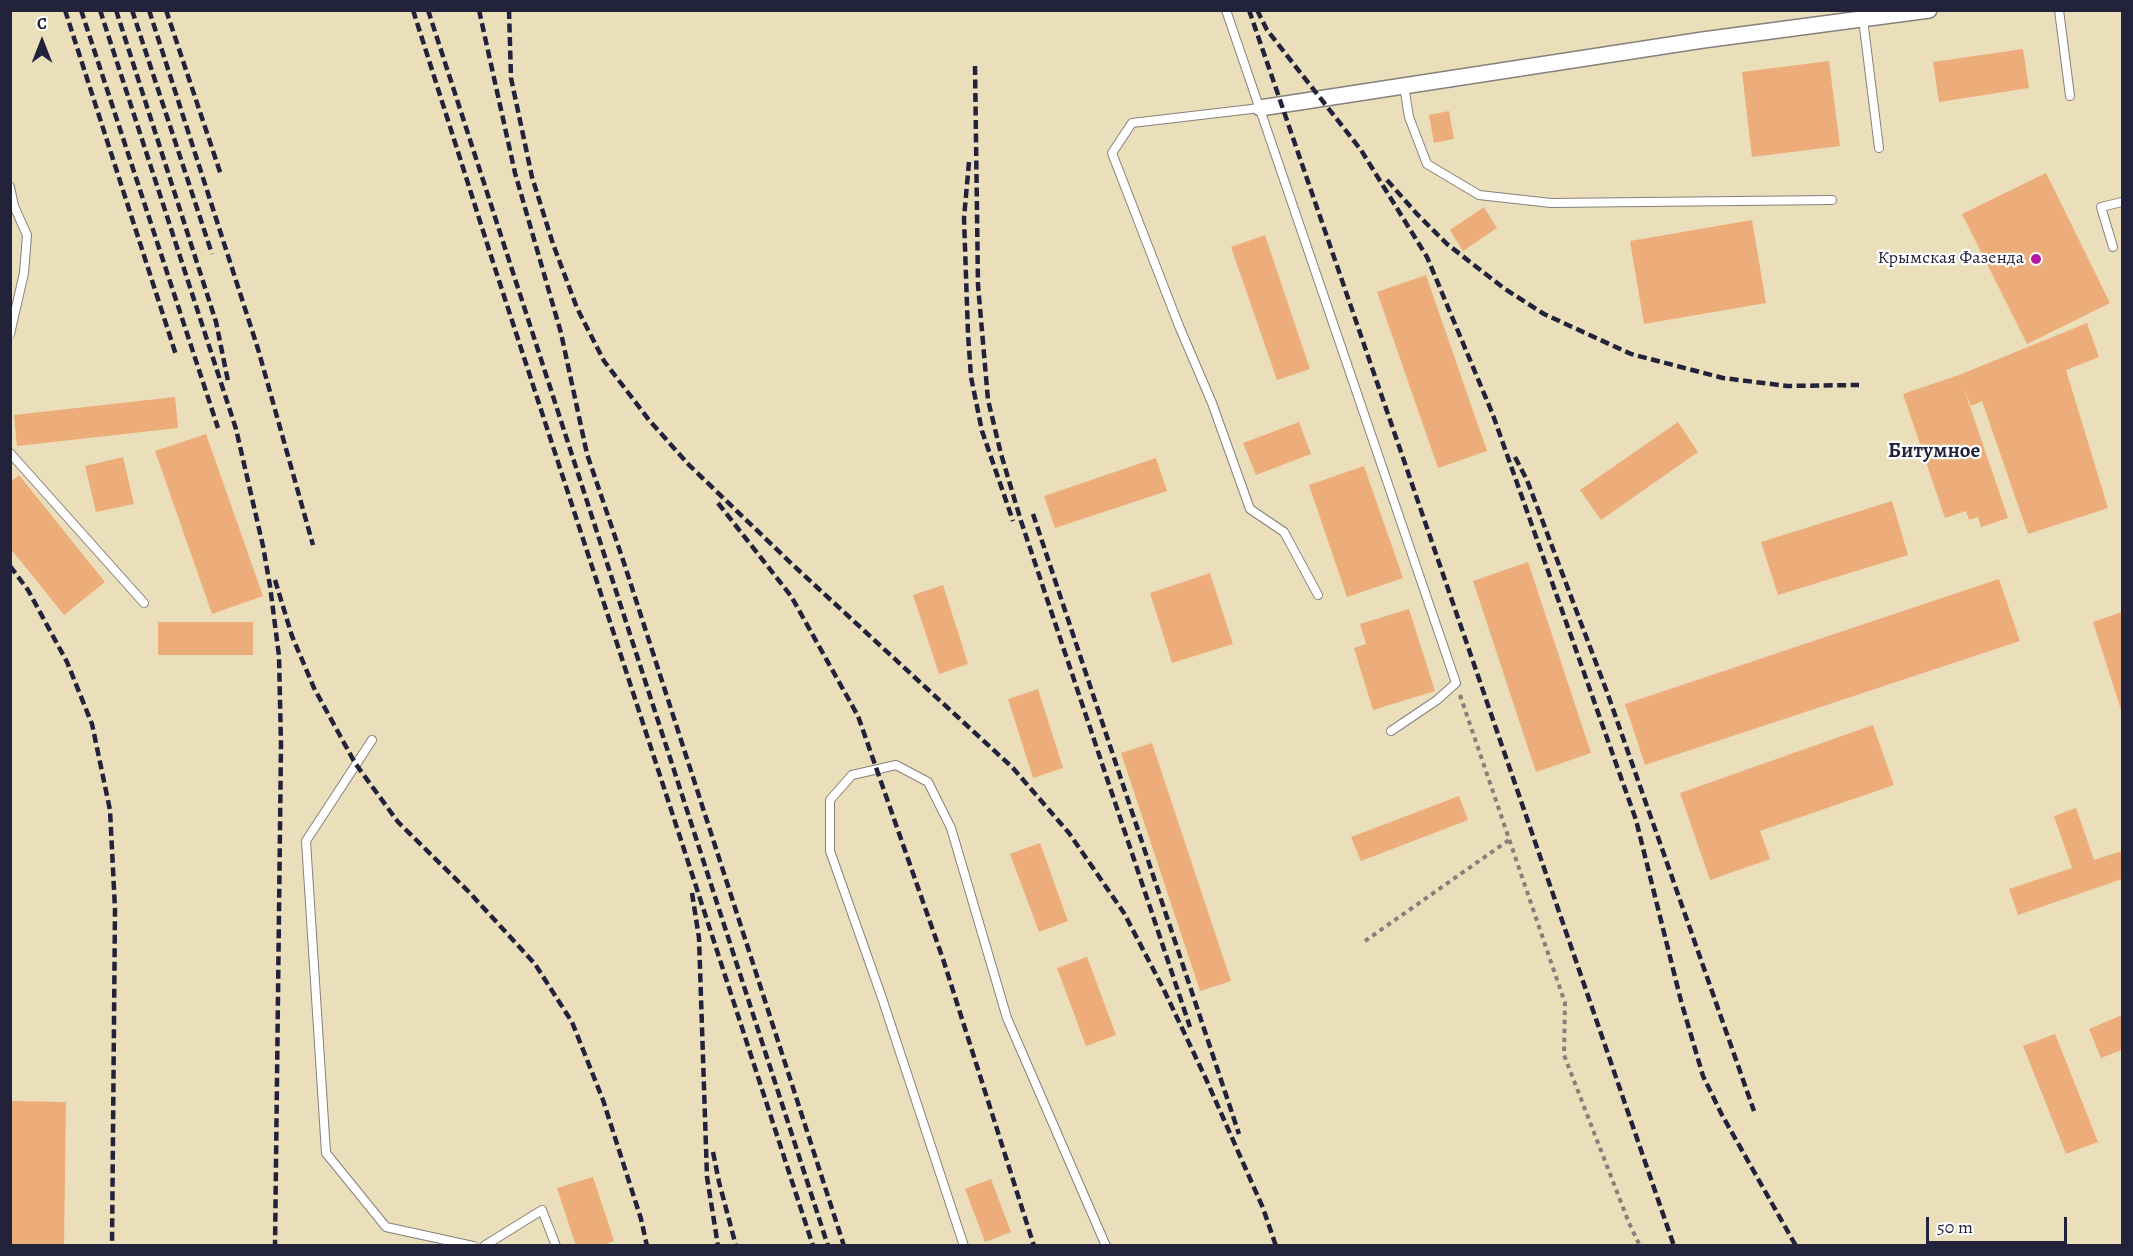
<!DOCTYPE html>
<meta charset="utf-8">
<style>
body{margin:0}
#map{position:relative;width:2133px;height:1256px;overflow:hidden;background:#ebdfbb;font-family:Alegreya,serif}
canvas{display:block}
.frame{position:absolute;inset:0;border:12px solid #22223b;pointer-events:none}
.north{position:absolute;left:12px;top:12px;width:60px;height:60px;-webkit-text-stroke:4px #fff;paint-order:stroke;rotate:0deg;font-size:16px;font-weight:700;line-height:24px;text-align:center;color:#22223b}
.north::after{content:'';display:block;margin:auto;width:21px;height:27px;background:#22223b;clip-path:polygon(50% 0,100% 100%,50% 72%,0 100%)}
.scale{position:absolute;left:1926px;top:1217px;width:141px;height:27px;box-sizing:border-box;border:3px solid #22223b;border-top:0;padding-left:8px;font-size:18px;line-height:21px;white-space:nowrap;color:#22223b;-webkit-text-stroke:4px #fff;paint-order:stroke}
</style>
<div id="map">
<canvas width="2133" height="1256"></canvas>
<div class="frame"></div>
<div class="north">С</div>
<div class="scale">50 m</div>
</div>
<script>
const ctx = document.querySelector('canvas').getContext('2d');
ctx.lineJoin = 'round';
function paint(path, color) { ctx.fillStyle = color; ctx.fill(path, 'evenodd'); }
const toPath = rows => new Path2D(rows.map(r => 'M' + r).join(''));
function trace(path, color, width, dash) { ctx.strokeStyle = color; ctx.lineWidth = width; ctx.lineCap = dash ? 'butt' : 'round'; ctx.setLineDash(dash || []); ctx.stroke(path); }
function label(font, color, halo, rows, align = 'center') {
  ctx.font = font + ' Alegreya,serif'; ctx.lineWidth = 4.5; ctx.setLineDash([]); ctx.textBaseline = 'middle'; ctx.strokeStyle = halo; ctx.fillStyle = color; for (const [text, x, y, turn = 0] of rows) {
    ctx.save(); ctx.translate(x, y); ctx.rotate((+turn || 0) * Math.PI / 180); ctx.textAlign = isNaN(turn) ? turn : align; if (halo) ctx.strokeText(text, 0, 0); ctx.fillText(text, 0, 0); ctx.restore();
  }
}
paint(toPath([
 [2023,49,2029,88,1939,102,1933,62],
 [1829,61,1840,146,1752,157,1742,72],
 [1449,111,1454,139,1434,143,1429,115],
 [2046,173,2110,303,2027,344,1962,214],
 [1484,207,1497,228,1463,251,1450,230],
 [1752,220,1766,303,1644,324,1630,241],
 [1265,235,1310,369,1277,380,1231,247],
 [1426,275,1487,451,1438,468,1377,292],
 [2087,323,2099,357,2066,370,2108,508,2028,534,1982,401,1971,406,1963,386,2008,518,1981,527,1978,517,1969,520,1966,511,1945,518,1903,394,1959,375],
 [175,397,178,428,17,446,14,415],
 [1299,422,1311,454,1256,475,1243,443],
 [1678,422,1698,452,1601,520,1580,490],
 [206,434,263,596,212,614,155,451],
 [123,457,134,504,96,512,85,466],
 [1156,458,1167,491,1055,528,1044,496],
 [1364,466,1403,578,1347,597,1309,485],
 [19,475,105,582,64,615,10,548,10,482],
 [1892,501,1908,555,1778,595,1761,542],
 [1528,562,1591,753,1536,772,1473,581],
 [1210,573,1233,644,1172,663,1150,593],
 [1999,579,2020,641,1645,765,1625,704],
 [943,585,968,664,939,674,913,595],
 [1409,609,1435,691,1373,710,1354,648,1366,644,1360,624],
 [2122,612,2122,713,2093,622],
 [158,622,253,622,253,655,158,655],
 [1038,689,1063,768,1033,778,1008,699],
 [1873,725,1894,785,1760,831,1770,859,1710,880,1680,793],
 [1152,743,1231,981,1200,991,1121,753],
 [1459,796,1468,820,1361,861,1351,837],
 [2076,808,2094,860,2122,851,2122,879,2018,915,2009,889,2072,868,2054,816],
 [1040,843,1068,921,1039,932,1010,854],
 [1087,957,1116,1035,1086,1046,1057,968],
 [2122,1015,2122,1050,2101,1058,2089,1029],
 [2055,1034,2098,1142,2066,1154,2023,1046],
 [10,1101,66,1102,64,1246,10,1246],
 [593,1177,614,1241,601,1246,576,1246,557,1188],
 [991,1179,1011,1232,985,1242,965,1189]
]), '#ecad7a');
const lane = toPath([
 [1226,10,1456,683,1437,700,1391,731],
 [2059,10,2070,96],
 [1863,19,1879,148],
 [1404,86,1409,117,1427,164,1479,195,1551,203,1832,200],
 [1260,108,1132,123,1112,153,1179,326,1212,403,1250,509,1284,532,1318,595],
 [10,187,14,206,27,235,24,273,10,334],
 [2113,247,2101,207,2122,202],
 [10,453,144,603],
 [372,740,306,841,326,1153,386,1227,473,1246],
 [484,1246,542,1210,556,1246],
 [964,1246,881,995,830,851,830,800,852,775,896,765,928,782,951,828,1007,1018,1106,1246]
]);
const street = toPath([
 [1260,108,1703,40,1929,10]
]);
trace(lane, '#86807b', 10);
trace(street, '#86807b', 18);
trace(toPath([
 [1460,695,1565,1003,1564,1055,1629,1223,1640,1246],
 [1365,941,1509,840]
]), '#86807b', 4, [4.5, 4.5]);
trace(lane, '#fff', 8);
trace(street, '#fff', 15);
trace(toPath([
 [65,10,176,355],
 [81,10,218,428],
 [100,10,236,429,263,546,270,586,279,656,281,745,275,1246],
 [116,10,216,322,228,381],
 [132,10,212,254],
 [149,10,258,349,313,545],
 [166,10,221,175],
 [413,10,491,256,813,1246],
 [428,10,828,1246],
 [479,10,515,173,561,333,587,454,624,563,844,1246],
 [509,10,511,78,532,177,553,244,577,308,604,361,649,420,689,465,794,566,1012,767,1069,833,1124,913,1164,990,1206,1079,1263,1208,1276,1246],
 [1249,10,1674,1246],
 [1257,10,1267,30,1361,150,1427,257,1493,415,1636,820,1681,1001,1703,1076,1722,1115,1796,1246],
 [975,66,978,285,988,400,1001,454,1021,521,1190,1027],
 [969,162,964,218,968,334,971,377,982,431,1013,521],
 [1387,180,1417,214,1447,244,1505,289,1544,314,1631,354,1723,378,1787,386,1859,385],
 [1515,457,1527,480,1607,692,1754,1111],
 [718,503,791,596,858,716,943,959,1034,1246],
 [1033,514,1239,1134],
 [10,566,28,590,67,662,92,724,110,810,115,909,112,1246],
 [275,580,292,636,314,688,355,763,398,822,469,892,535,964,572,1022,603,1100,641,1219,647,1246],
 [692,893,699,938,707,1177,718,1246],
 [713,1152,719,1182,736,1246]
]), '#22223b', 4.5, [9, 4.5]);
for (const [x, y, r, color] of [
 [2036,259,6,"#b5179e"]
]) { const dot = new Path2D(); dot.arc(x, y, r, 0, 2 * Math.PI); ctx.fillStyle = color; ctx.fill(dot); trace(dot, '#fff', 2); }
label('18px', '#22223b', '#fff', [
 ["Крымская Фазенда",2024,259]
], 'right');
label('bold 21px', '#22223b', '#fff', [
 ["Битумное",1934,452]
]);
</script>
